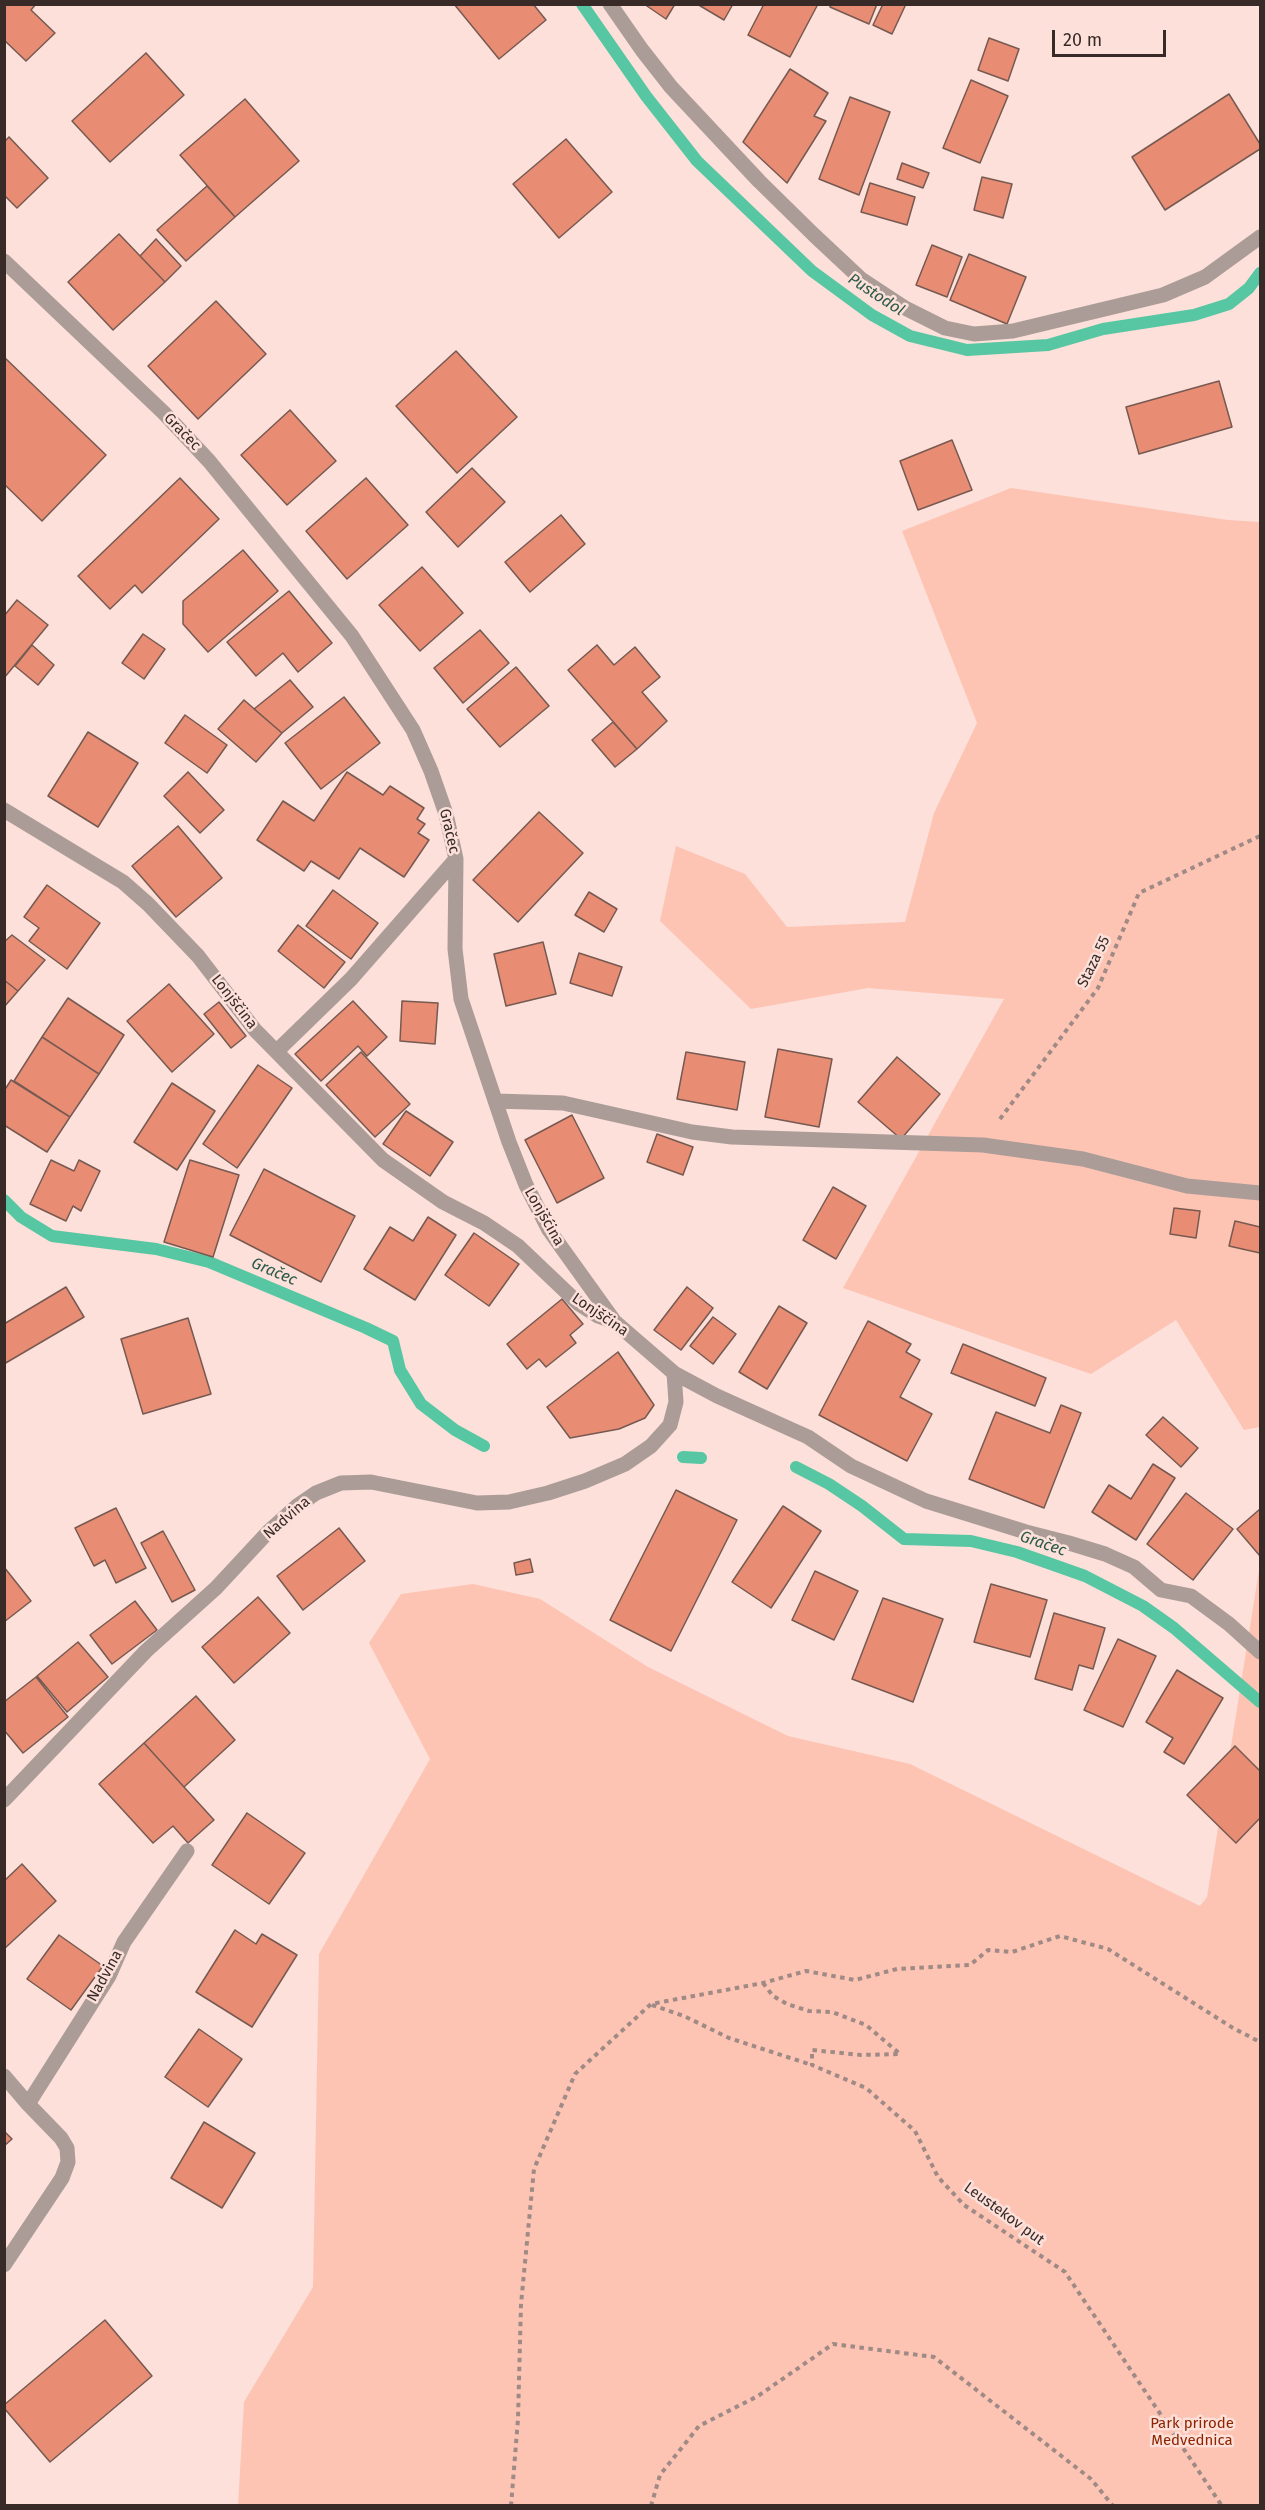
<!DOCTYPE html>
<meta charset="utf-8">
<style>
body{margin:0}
#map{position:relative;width:1265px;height:2510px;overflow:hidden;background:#fce0d9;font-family:"Fira Sans",sans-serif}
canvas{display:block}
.frame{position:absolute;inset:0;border:6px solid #372a27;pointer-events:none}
.scale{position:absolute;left:1052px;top:30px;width:114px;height:27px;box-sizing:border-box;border:3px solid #372a27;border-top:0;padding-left:8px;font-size:18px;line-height:21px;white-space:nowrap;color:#372a27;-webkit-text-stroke:4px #fce0d9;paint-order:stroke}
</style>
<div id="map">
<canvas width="1265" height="2510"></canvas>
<div class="frame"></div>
<div class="scale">20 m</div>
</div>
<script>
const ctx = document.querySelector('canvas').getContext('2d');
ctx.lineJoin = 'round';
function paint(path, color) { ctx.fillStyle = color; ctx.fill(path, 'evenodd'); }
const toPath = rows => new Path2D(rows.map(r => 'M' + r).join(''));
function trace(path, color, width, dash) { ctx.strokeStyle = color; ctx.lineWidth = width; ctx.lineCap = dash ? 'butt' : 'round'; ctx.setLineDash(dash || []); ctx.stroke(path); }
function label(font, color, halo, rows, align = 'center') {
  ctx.font = font + ' "Fira Sans",sans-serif'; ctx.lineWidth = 5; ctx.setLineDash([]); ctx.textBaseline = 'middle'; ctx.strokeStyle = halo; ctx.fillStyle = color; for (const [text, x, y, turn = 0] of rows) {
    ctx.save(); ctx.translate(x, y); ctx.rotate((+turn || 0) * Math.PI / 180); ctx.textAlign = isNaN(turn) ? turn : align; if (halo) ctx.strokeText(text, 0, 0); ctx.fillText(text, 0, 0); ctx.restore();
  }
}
paint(toPath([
 [1011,488,1228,520,1260,522,1260,1427,1244,1430,1176,1320,1091,1374,843,1288,1004,999,868,988,751,1009,660,921,676,846,745,874,787,927,905,922,934,813,977,723,902,531],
 [1260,1564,1260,2505,238,2506,244,2402,313,2287,319,1954,430,1759,369,1643,401,1594,473,1584,540,1599,648,1667,788,1736,910,1764,1200,1906,1207,1897]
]), '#fdc4b4');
trace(toPath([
 [582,4,646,96,697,161,812,271,872,315,910,336,967,350,1048,345,1103,329,1194,315,1229,304,1249,288,1260,273],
 [4,1200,21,1217,52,1236,156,1249,209,1262,366,1328,393,1341,400,1370,421,1404,455,1430,484,1446],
 [683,1457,701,1458],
 [796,1467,829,1484,862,1506,904,1539,971,1541,1017,1552,1085,1576,1143,1606,1174,1628,1260,1702]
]), '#56c7a2', 12);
const building = toPath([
 [4,4,36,4,31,10,55,33,26,61,4,40,4,4],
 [454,4,533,4,546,20,499,59,454,4],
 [644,4,675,4,666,19,644,4],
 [697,4,733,4,724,20,697,4],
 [764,4,818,4,790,57,748,35,764,4],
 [831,4,877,4,869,24,830,7,831,4],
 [883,4,906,4,892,34,873,25,883,4],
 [989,38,1019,49,1008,81,978,70,989,38],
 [146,53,184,95,110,162,72,121,146,53],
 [790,69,828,93,814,116,826,121,787,183,743,142,790,69],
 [971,80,1008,96,980,163,943,148,971,80],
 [1229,94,1260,144,1260,149,1165,210,1132,157,1229,94],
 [850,97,890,112,859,195,819,179,850,97],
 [245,99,299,161,235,217,180,155,245,99],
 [9,137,48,178,17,208,4,195,4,142,9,137],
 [566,139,612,192,559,238,513,184,566,139],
 [902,163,929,173,923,188,897,179,902,163],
 [982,177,1012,184,1003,218,974,210,982,177],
 [870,183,915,197,907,225,861,212,870,183],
 [207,186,235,217,186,261,157,230,207,186],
 [119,234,165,282,113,330,68,282,119,234],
 [156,239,181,266,165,282,140,256,156,239],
 [932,245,962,257,947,297,916,285,932,245],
 [969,254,1026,277,1007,324,950,300,969,254],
 [216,301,266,354,198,419,148,366,216,301],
 [456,351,517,417,457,473,396,406,456,351],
 [4,357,106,455,42,521,4,484,4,357],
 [1219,381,1232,427,1139,454,1126,407,1219,381],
 [290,410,336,461,287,505,241,455,290,410],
 [952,440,972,490,918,510,900,461,952,440],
 [472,468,505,502,458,547,426,512,472,468],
 [180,478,219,519,142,593,135,585,110,609,78,576,180,478],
 [366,478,408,525,347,579,306,531,366,478],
 [561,515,585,544,530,592,505,562,561,515],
 [243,550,278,591,208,652,183,624,183,601,243,550],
 [422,567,463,613,420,651,379,605,422,567],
 [289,591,332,643,298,672,283,653,256,676,227,642,289,591],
 [17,600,48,625,4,678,4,616,17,600],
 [480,630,509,663,463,703,434,668,480,630],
 [143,634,165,649,144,679,122,663,143,634],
 [32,645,54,665,38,685,15,666,32,645],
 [597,645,614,665,635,647,660,677,642,692,667,721,637,749,568,670,597,645],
 [516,667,549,706,500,747,467,709,516,667],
 [290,680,313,707,282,733,254,709,290,680],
 [344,697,380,743,321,789,285,743,344,697],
 [244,700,282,733,256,762,218,729,244,700],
 [185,715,227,745,207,773,165,743,185,715],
 [613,722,637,749,615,767,592,740,613,722],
 [88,732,138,763,98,827,48,796,88,732],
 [188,772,224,810,200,833,164,796,188,772],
 [347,772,383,795,390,786,424,808,417,819,425,824,418,833,429,840,404,877,360,848,339,879,311,861,304,871,257,840,283,801,314,821,347,772],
 [539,812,583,853,518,922,473,880,539,812],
 [178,826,222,878,176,917,132,866,178,826],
 [47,885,100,923,67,969,29,941,39,928,24,917,47,885],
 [333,890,378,923,351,959,306,926,333,890],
 [589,892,617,909,604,932,575,915,589,892],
 [298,925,345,962,324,988,278,951,298,925],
 [12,935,45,960,18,991,4,980,4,942,12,935],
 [543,942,556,994,506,1006,494,954,543,942],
 [579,953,622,967,612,996,570,983,579,953],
 [4,980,18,991,4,1007,4,980],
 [169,984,214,1034,172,1072,127,1021,169,984],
 [68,998,124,1035,99,1074,42,1037,68,998],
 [353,1001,387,1037,367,1056,358,1046,321,1081,295,1054,353,1001],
 [402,1001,438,1003,435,1044,400,1041,402,1001],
 [219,1002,246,1036,231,1048,204,1014,219,1002],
 [42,1037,99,1074,70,1117,14,1081,42,1037],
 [778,1049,832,1059,819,1127,765,1117,778,1049],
 [361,1052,410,1104,375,1137,326,1085,361,1052],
 [686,1052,745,1062,737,1110,677,1099,686,1052],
 [897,1057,940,1094,901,1139,858,1102,897,1057],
 [258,1065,292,1088,237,1168,203,1144,258,1065],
 [11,1080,70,1117,47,1152,4,1125,4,1091,11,1080],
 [172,1083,215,1111,177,1170,134,1142,172,1083],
 [406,1111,453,1142,430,1176,383,1144,406,1111],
 [572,1115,604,1178,557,1203,525,1140,572,1115],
 [657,1134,693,1147,683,1175,647,1162,657,1134],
 [51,1160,74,1171,79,1160,100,1171,81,1211,73,1206,66,1221,30,1204,51,1160],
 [190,1160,239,1175,213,1257,164,1242,190,1160],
 [264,1169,355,1216,321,1282,230,1235,264,1169],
 [833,1187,866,1206,836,1259,803,1240,833,1187],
 [1174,1208,1200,1211,1196,1238,1170,1234,1174,1208],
 [428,1217,456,1235,415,1300,364,1269,390,1227,413,1241,428,1217],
 [1235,1221,1260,1227,1260,1253,1229,1246,1235,1221],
 [474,1233,519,1264,489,1306,445,1275,474,1233],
 [66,1287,84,1317,4,1364,4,1324,66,1287],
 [687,1287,713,1308,681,1350,654,1330,687,1287],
 [562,1299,583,1324,570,1335,576,1343,546,1367,539,1359,527,1369,507,1344,562,1299],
 [779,1306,807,1323,767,1389,739,1372,779,1306],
 [713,1317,736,1334,713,1364,690,1346,713,1317],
 [188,1318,211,1394,143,1414,121,1339,188,1318],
 [868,1321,911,1344,906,1352,920,1360,900,1397,932,1414,907,1461,819,1415,868,1321],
 [963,1344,1046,1378,1035,1406,951,1373,963,1344],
 [618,1352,654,1405,645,1418,619,1429,570,1438,547,1407,618,1352],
 [1061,1405,1081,1413,1044,1508,969,1479,996,1412,1050,1433,1061,1405],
 [1163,1417,1198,1448,1181,1467,1146,1435,1163,1417],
 [1153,1464,1175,1478,1136,1540,1092,1512,1109,1485,1131,1499,1153,1464],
 [676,1490,737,1520,671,1651,610,1620,676,1490],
 [1186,1493,1233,1529,1193,1580,1147,1544,1186,1493],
 [783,1506,821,1531,771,1608,732,1582,783,1506],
 [116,1508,146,1568,116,1583,105,1560,94,1566,75,1528,116,1508],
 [1260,1509,1260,1556,1237,1529,1260,1509],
 [339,1528,365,1561,303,1610,277,1576,339,1528],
 [163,1531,195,1590,172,1602,141,1543,163,1531],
 [530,1559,533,1572,516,1575,514,1563,530,1559],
 [4,1567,31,1601,4,1622,4,1567],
 [815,1571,858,1591,834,1640,792,1620,815,1571],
 [991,1584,1047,1600,1030,1657,974,1642,991,1584],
 [258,1597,290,1633,234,1683,202,1647,258,1597],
 [883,1598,943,1619,913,1702,852,1679,883,1598],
 [135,1601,157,1630,112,1664,90,1635,135,1601],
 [1054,1613,1105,1628,1093,1669,1079,1665,1072,1690,1035,1679,1054,1613],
 [1118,1639,1156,1656,1123,1727,1084,1710,1118,1639],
 [78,1642,108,1677,67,1712,37,1676,78,1642],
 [1177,1670,1223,1698,1184,1764,1164,1752,1173,1738,1146,1722,1177,1670],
 [36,1677,68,1717,23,1753,4,1730,4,1702,36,1677],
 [196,1696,235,1740,184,1787,144,1743,196,1696],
 [144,1743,214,1820,188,1843,173,1826,153,1843,99,1784,144,1743],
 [1235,1746,1260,1771,1260,1818,1236,1843,1187,1795,1235,1746],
 [247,1813,305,1853,269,1904,212,1865,247,1813],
 [22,1864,56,1901,4,1949,4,1881,22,1864],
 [235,1930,256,1944,262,1934,297,1955,252,2027,196,1992,235,1930],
 [59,1935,103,1966,71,2010,27,1979,59,1935],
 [199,2029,242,2059,208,2107,165,2077,199,2029],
 [204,2122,255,2153,222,2208,171,2178,204,2122],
 [4,2131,12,2139,4,2146,4,2131],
 [105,2320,152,2376,50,2462,4,2408,4,2405,105,2320]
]);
paint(building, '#e88d74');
trace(building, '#765951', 1.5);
trace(toPath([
 [1000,1119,1098,988,1139,893,1260,836],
 [763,1983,773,1996,787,2004,809,2011,832,2012,866,2025,900,2054,861,2055,812,2050,812,2065,866,2088,915,2131,938,2177,964,2205,1065,2272,1222,2506],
 [652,2005,684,2016,729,2038,812,2065],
 [511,2506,518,2419,521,2304,534,2169,575,2074,651,2004,763,1983,806,1971,855,1980,897,1969,970,1965,988,1950,1012,1952,1060,1936,1108,1949,1233,2028,1260,2042],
 [651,2506,660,2475,699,2426,758,2396,833,2344,934,2357,1091,2479,1113,2506]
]), '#9f8a85', 4, [4.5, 4.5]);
trace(toPath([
 [610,4,642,50,671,87,759,181,814,235,861,279,905,308,945,328,974,334,1013,331,1163,295,1205,277,1260,237],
 [4,261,164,413,209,461,352,636,413,730,431,771,446,814,456,859,455,949,461,999,509,1142,526,1185,549,1230,615,1322],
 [4,810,123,882,148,904,198,956,255,1030,383,1160,443,1202,484,1223,518,1246,579,1304,598,1316,615,1322,674,1373,717,1396,808,1437,851,1466,926,1501,1026,1532,1069,1543,1105,1554,1134,1567,1161,1590,1191,1596,1229,1624,1260,1652],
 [277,1051,351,979,456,859],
 [495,1101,563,1103,692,1132,732,1137,983,1145,1083,1159,1187,1186,1260,1193],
 [4,1800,146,1651,216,1588,269,1531,297,1506,316,1493,341,1483,371,1482,477,1503,509,1502,548,1493,585,1481,625,1464,651,1446,670,1425,676,1402,674,1373],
 [4,2076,28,2104,109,1976,124,1942,187,1851],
 [4,2265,62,2178,68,2162,67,2148,61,2138,28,2104]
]), '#ab9c98', 15);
label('15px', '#372a27', '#fce0d9', [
 ["Gračec",182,432,46],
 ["Gračec",449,831,77],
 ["Staza 55",1094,962,-64],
 ["Lonjščina",234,1002,52],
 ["Lonjšćina",544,1217,60],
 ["Lonjščina",600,1315,34],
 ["Nadvina",287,1518,-41],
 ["Nadvina",105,1976,-61],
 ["Leustekov put",1004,2214,36]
]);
label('15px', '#8e2400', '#fce0d9', [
 ["Park prirode",1192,2424],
 ["Medvednica",1192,2441]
]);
label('italic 16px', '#2b5a4a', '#fce0d9', [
 ["Pustodol",876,295,33],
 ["Gračec",274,1272,23],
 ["Gračec",1043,1544,19]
]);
</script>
